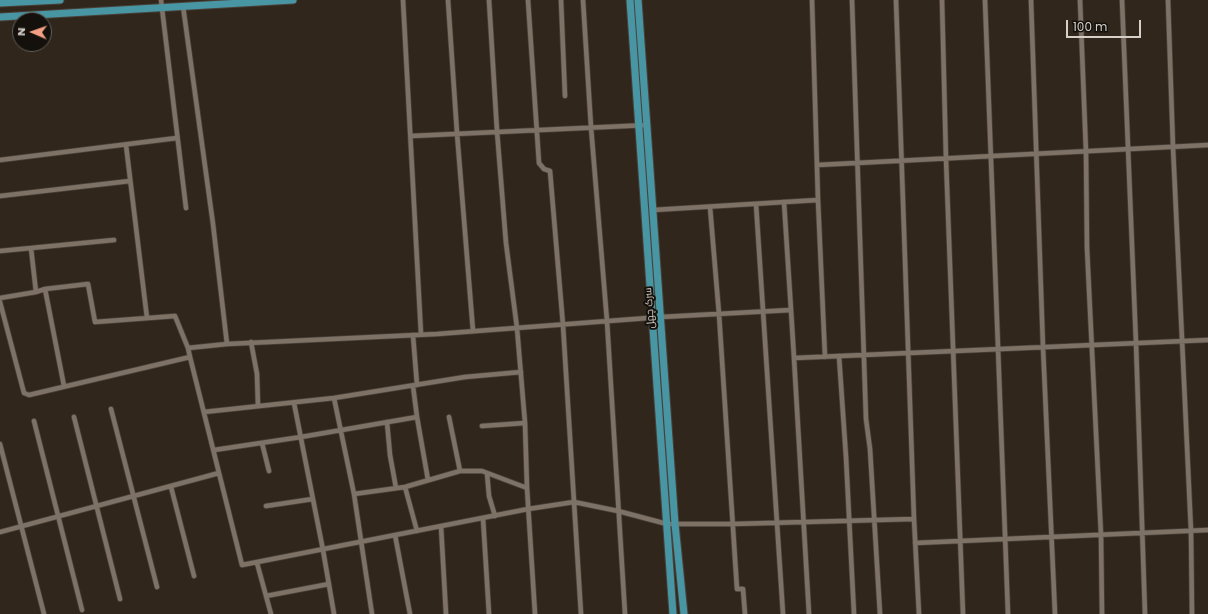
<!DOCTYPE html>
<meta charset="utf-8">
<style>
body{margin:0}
#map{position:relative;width:1208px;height:614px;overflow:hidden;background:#30261c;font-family:Poppins,sans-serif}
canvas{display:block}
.north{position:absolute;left:12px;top:12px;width:40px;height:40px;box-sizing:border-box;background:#14100b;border:1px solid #625d57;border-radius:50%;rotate:272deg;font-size:11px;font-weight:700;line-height:16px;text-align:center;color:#d6d0c9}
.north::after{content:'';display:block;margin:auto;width:14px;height:18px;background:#f39f83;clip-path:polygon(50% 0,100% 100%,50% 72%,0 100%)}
.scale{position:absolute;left:1066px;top:20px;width:75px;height:18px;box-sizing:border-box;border:2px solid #d6d0c9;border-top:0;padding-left:5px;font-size:12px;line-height:14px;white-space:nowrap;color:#d6d0c9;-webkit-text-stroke:3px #14100b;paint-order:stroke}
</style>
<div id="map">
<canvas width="1208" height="614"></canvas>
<div class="north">N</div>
<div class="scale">100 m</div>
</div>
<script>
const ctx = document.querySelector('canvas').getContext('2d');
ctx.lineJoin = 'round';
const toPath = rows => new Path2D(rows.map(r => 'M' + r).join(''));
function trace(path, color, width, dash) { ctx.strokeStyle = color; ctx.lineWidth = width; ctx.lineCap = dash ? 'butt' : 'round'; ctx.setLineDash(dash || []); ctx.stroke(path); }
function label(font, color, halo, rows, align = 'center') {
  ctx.font = font + ' Poppins,Cairo,sans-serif'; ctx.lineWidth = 4; ctx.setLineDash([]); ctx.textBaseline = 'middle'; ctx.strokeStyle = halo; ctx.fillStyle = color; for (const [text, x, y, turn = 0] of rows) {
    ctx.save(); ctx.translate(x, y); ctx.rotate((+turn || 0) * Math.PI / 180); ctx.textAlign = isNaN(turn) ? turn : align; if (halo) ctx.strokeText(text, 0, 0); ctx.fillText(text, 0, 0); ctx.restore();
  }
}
const minor = toPath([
 [161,0,186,208],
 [403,0,421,334],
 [448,0,457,133,473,331],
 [489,0,497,131,506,243,517,328,525,423,527,488,535,614],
 [528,0,539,163,544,169,550,171,563,325,581,614],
 [561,0,565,96],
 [583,0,591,127,607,321,625,614],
 [812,0,818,200,825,357],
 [852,0,866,419,870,449,880,614],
 [896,0,914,519,919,614],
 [942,0,946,159,963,614],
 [985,0,1008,614],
 [1031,0,1043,347,1055,614],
 [1080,0,1086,152,1087,248,1101,535,1102,614],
 [1122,0,1136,343,1145,614],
 [1168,0,1173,147,1191,531,1192,614],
 [183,6,213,224,227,344],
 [411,136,648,125],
 [126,145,147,318],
 [0,160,177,138],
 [817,165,1208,145],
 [0,196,130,181],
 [784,202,791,310],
 [756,204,783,614],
 [710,207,719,314,737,589,743,589,745,614],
 [653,210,818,200],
 [31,248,36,292],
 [0,251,114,240],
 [45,289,64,386],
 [0,298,36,292,45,289,88,284,95,322,175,316,188,348],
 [0,302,24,393,29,395,190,357,188,348,227,344,437,334,661,317,791,310,794,358,1208,340],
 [413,335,417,385],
 [251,342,257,374,258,406],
 [839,356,846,457,854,614],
 [190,357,242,565,528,509,574,502,618,511,667,524,732,524,914,519],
 [794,358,809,614],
 [413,386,417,417],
 [334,398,354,494,372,614],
 [294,403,323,550,334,614],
 [111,409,157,587],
 [204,412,334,398,465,377,521,372],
 [74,417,120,599],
 [449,417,460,471],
 [34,421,82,610],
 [387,422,390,455,396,488],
 [482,426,525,423],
 [262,443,269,471],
 [0,444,44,614],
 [214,450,301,437,417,417,428,480],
 [487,473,489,496,495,516],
 [171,487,194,576],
 [405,487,417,531],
 [354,494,405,487,460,471,482,471,527,488],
 [266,506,313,499],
 [483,518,489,614],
 [441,526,446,614],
 [0,532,219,473],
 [395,535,410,614],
 [915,543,1208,530],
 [257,563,271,614],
 [266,596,329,584]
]);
const primary = toPath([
 [630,0,673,614],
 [638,0,675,524,684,614],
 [0,3,60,0],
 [0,17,293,0]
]);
trace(minor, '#494139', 6);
trace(primary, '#494139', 9);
trace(minor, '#7e7266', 4.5);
trace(primary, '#4895a4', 7);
label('10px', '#d6d0c9', '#14100b', [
 ["سرک چهل",650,308,-94]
]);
</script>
